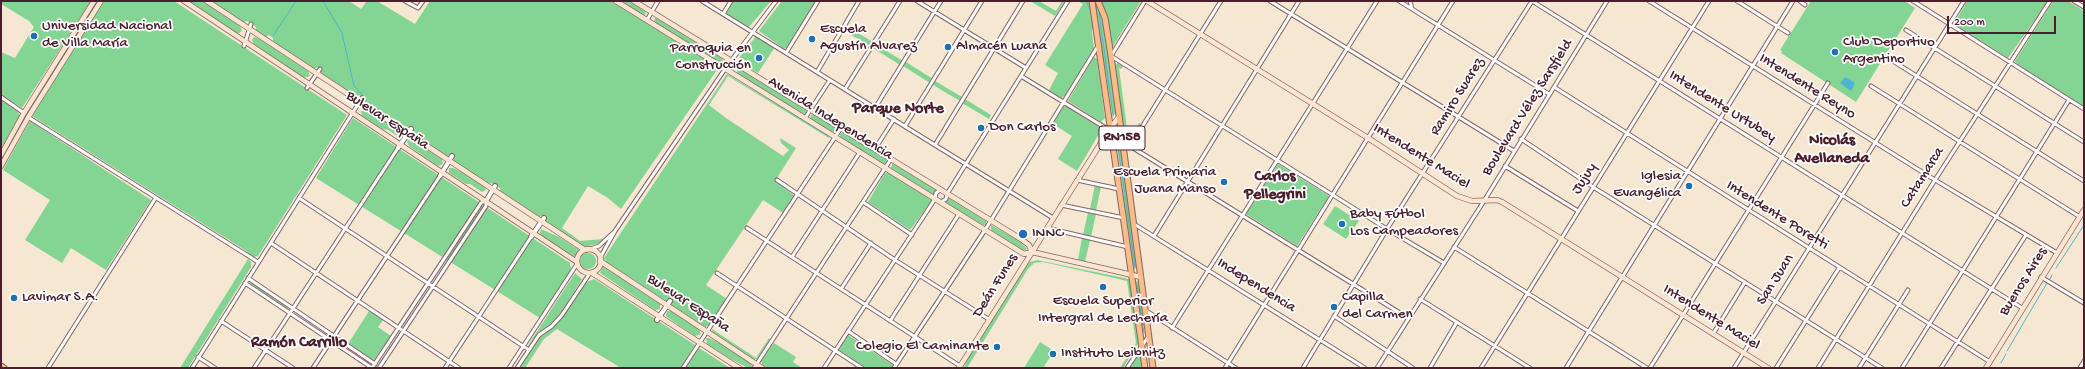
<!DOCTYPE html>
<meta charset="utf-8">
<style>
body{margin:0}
#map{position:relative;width:2085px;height:369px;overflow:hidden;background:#f5e7d1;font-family:"Gochi Hand",sans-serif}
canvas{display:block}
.frame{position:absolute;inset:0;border:2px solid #4a1f2b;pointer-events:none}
.scale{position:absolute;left:1947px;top:16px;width:109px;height:18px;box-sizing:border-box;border:2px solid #4a1f2b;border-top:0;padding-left:5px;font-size:12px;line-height:14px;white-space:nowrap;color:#4a1f2b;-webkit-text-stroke:3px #fff;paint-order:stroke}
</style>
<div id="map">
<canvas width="2085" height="369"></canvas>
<div class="frame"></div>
<div class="scale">200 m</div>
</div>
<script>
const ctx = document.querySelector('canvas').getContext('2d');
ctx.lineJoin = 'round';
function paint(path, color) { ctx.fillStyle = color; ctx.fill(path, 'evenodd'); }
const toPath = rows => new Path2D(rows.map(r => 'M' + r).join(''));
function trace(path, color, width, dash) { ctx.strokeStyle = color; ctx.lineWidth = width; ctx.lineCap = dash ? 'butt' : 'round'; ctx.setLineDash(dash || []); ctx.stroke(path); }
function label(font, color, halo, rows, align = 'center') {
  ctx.font = font + ' "Gochi Hand",sans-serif'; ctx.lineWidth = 3.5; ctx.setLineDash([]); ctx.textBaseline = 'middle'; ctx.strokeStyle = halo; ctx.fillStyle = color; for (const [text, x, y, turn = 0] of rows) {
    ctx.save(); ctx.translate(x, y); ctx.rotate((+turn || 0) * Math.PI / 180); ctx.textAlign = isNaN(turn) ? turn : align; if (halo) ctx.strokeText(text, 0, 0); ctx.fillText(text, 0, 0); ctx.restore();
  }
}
paint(toPath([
 [1,1,91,1,22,108,1,95,1,52,15,58,34,27,29,21,1,4],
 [97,1,99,1,28,111,27,109],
 [104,1,174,1,347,115,258,256,254,257,247,253,248,252,32,116],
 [188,1,203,1,240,26,242,31,239,33,236,33],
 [212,1,349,1,361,9,367,1,377,1,415,24,430,1,611,1,719,67,621,209,608,198,588,186,562,228,580,241,603,239,597,244,584,247,545,221,545,219,542,216,539,217,500,191,500,188,491,183,488,184,454,161,454,157,450,155,447,156,412,133,413,130,409,128,406,129,365,102,365,99,359,95,357,97,321,73,321,70,317,67,315,69,273,41,273,38,269,35,266,37,256,30,256,27,247,21,244,22],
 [621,1,629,1,645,11,646,14,643,15],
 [733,1,771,1,749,27,726,14],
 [782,1,816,1,788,47,784,49,759,31],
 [1030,1,1039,1,1056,11,1062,1,1065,1,1055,16],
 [1078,1,1090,1,1094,23,1092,32,1094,48,1065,96,1061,98,1049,90,1058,73,1045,65,1083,4],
 [1094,1,1102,15,1104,25,1116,111,1113,117],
 [1100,1,1141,1,1112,48],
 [1811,1,1905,1,1915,8,1856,102,1781,53,1782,51,1780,50],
 [1967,1,2048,1,2008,58,1954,24],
 [2053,1,2068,1,2084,11,2084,107,2017,64,2015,61],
 [655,18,657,18,723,59,720,63,654,22],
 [846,26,873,42,870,46,843,30],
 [756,36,775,47,758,73,740,62,739,58],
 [254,37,258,38,308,71,310,76,303,78,254,44,252,40],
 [875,44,903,61,900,65,873,48],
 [1094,57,1097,59,1105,118,1101,122,1068,101],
 [906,62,933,79,930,83,903,66],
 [1118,63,1123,66,1121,69,1119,68,1128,136,1130,137,1139,123,1141,124,1128,142,1126,141,1114,66],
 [739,68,806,110,806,113,803,114,736,73],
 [727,74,830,136,829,138,728,76,709,105,726,118,783,156,789,150,781,143,780,138,796,148,775,181,795,196,783,213,763,200,706,285,727,299,709,325,705,327,671,305,671,302,666,301,606,262,604,258],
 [935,81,962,97,960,101,933,85],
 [1,99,17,110,20,115,1,148],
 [965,99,991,115,989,119,962,103],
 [1066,106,1102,129,1077,171,1058,159,1072,136,1053,124,1063,107],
 [361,111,365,111,380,118,402,133,402,136,399,137,388,130,382,129,362,116],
 [814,114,836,128,837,131,833,133,810,119,811,115],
 [353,118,570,263,571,271,540,318,316,178],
 [30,121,151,200,106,270,71,248,62,263,25,240,50,200,3,170],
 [1115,130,1117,130,1121,145,1137,267,1135,269,1133,267],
 [844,132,886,159,887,163,883,164,840,137,840,134],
 [411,139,442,159,443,164,438,166,409,146,407,141],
 [892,164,894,164,937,190,934,195,891,168],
 [1278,164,1329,196,1297,246,1246,214],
 [449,168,453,168,468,175,485,187,486,190,482,192,470,184,466,184,449,173],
 [888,172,931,199,931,202,910,230,868,202,885,173],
 [1095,185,1101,187,1096,210,1090,209],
 [949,198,986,221,986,225,983,225,946,203],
 [1335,206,1359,221,1346,239,1323,224],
 [1088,212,1096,214,1091,237,1083,235],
 [991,225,1018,240,1027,249,1024,251,991,230],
 [541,229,559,237,579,250,575,257,541,235,540,232],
 [1082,238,1090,240,1085,262,1078,260],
 '580 261a8 8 0 1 1 16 0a8 8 0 1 1-16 0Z',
 [248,259,251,262,251,267,188,368,180,368],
 [1037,260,1129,279,1139,342,1123,368,1120,368,1136,343,1127,281,1043,262,1034,263,1028,269,967,368,964,368,968,357,1027,263],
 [603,266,660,304,660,309,655,310,600,273],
 [575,273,582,279,563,310,552,323,538,333,527,347],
 [594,279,695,345,681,368,621,368,557,329,544,339,525,368,519,368,541,336,555,326,563,316,585,283],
 [1137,281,1140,286,1145,324,1142,327,1135,282],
 [251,282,288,307,288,309,250,284],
 [369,311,383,320,378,327,391,336,373,361,348,344],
 [667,311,671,311,699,329,701,334,695,336,667,317,666,315],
 [712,329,756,358,769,338,770,339,757,359,754,360,712,332],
 [848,335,893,365,891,368,866,368,839,350],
 [706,338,709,338,725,346,751,363,752,367,748,368,731,359,707,344],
 [1040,342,1054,351,1043,368,1024,368],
 [774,343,796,357,793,362,802,368,767,368,762,365,761,361],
 [699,348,730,368,685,368],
 [1140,354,1142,368,1129,368,1138,355]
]), '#84d493');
paint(toPath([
 [1845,77,1855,83,1851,91,1840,83]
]), '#52b3d1');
trace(toPath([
 [323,1,342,33,354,86,365,98],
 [1086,1,1090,9],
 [1099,13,1113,115],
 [273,36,296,1],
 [1116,132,1135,267],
 [2056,268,2084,225],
 [2050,279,2052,275],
 [1137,285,1144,333],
 [2007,351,2047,283],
 [2001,363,2006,354]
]), '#52b3d1', 1);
const minor = toPath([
 [405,1,418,8,423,1],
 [702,1,1053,218],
 [917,1,1026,68],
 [1145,1,1111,56,1387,229,1444,263],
 [1270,1,1514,151],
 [1399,1,1549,94],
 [1410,1,1412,9],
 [1532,1,2022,308],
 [1649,1,1935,180,2057,253],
 [1737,1,1788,33],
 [1800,1,1805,5],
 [1913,1,2084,109],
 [2074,1,2084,7],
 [723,14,731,1],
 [647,20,658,1],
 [1906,30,2084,142],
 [244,46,251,24],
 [786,53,818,1],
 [1888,58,2084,181],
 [731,61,776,1],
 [817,72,859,1],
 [1021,76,1109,130],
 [1871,86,2080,217],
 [1554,87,1990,362],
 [307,88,320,69],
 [845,89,900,1],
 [1,97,24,113],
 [875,108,941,1],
 [28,117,258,262],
 [805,118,830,80],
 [905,126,982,1],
 [1521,139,1593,187,1882,368],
 [935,145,1023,1],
 [1123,145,1130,146,1408,318],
 [1130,146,1221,1],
 [875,149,894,119],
 [1505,166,1578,211],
 [777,180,895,260,990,320],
 [1077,180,1119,189],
 [299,198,529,350],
 [863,202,912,235],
 [941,202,946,199,947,194,1068,1],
 [1061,205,1124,218],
 [1134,224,1365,368],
 [747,228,960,366],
 [1047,228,1128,247],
 [1154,236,1299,1],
 [271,243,459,368],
 [1454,247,1647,368],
 [588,250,599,246,614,232],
 [792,257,860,152],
 [600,258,615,231,725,69],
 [717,273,862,368],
 [2041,277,2084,303],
 [248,278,375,364],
 [245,283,372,368],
 [841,289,871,243],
 [1420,299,1530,368],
 [1145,310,1236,368],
 [1334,316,1413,368],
 [221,321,293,368],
 [890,321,959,214],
 [1172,328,1377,1],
 [848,331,896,364],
 [1713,334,1745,282],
 [198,357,215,368],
 [48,368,155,199],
 [192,368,362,98],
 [254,368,398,148],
 [313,368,440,176],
 [372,368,481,203,485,201],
 [379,368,486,206,486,202],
 [445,368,531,237],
 [509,368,577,264],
 [517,368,539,335,552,326,562,315,590,273],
 [683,368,841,128],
 [754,368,891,159],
 [824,368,935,199,936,193,940,190],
 [894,368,985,230,1098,46],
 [1127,368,1148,337],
 [1225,368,1453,1],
 [1303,368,1387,229,1532,1],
 [1377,368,1484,201,1607,1],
 [1430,368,1457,322],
 [1481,368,1709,1],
 [1566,368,1793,1],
 [1650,368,1828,83],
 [1734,368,1964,1],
 [1776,368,1839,268],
 [1818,368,1935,180,2050,1],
 [1859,368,1908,290],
 [1902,368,2069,100],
 [1941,368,2026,235],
 [2080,368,2084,361]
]);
const tertiary = toPath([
 [398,148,411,129],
 [440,176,452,156],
 [486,201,495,186],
 [531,237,544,218],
 [657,320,670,301]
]);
const secondary = toPath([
 [184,1,577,262],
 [207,1,585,250],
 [616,1,1024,254,1032,252,1141,277],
 [634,1,1021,239,1029,245,1032,252],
 [1147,1,1368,138,1457,196,1472,201,1497,200,1502,202,1768,368],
 [1,155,24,113,94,1],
 [1,166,29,116,101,1],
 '577 261a12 12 0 1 1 24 0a12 12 0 1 1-24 0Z',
 [600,261,762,368],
 [592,273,739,368],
 [959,368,1111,127,1119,117],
 [1986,368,2084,210]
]);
const primary = toPath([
 [1,366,4,368]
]);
const trunk = toPath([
 [1092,1,1145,368],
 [1098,1,1105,18,1111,56,1153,368]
]);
trace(minor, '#866565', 5);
trace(tertiary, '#866565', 6);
trace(secondary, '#866565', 6);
trace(primary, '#866565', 7);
trace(trunk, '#866565', 7);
trace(minor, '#fff', 3);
trace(tertiary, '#fff', 4);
trace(secondary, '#fce5d0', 4.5);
trace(primary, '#f8bd89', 5);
trace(trunk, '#f8bd89', 5);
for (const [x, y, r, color] of [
 [34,36,4,"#1f6fb2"],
 [812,39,4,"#1f6fb2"],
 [948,47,4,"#1f6fb2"],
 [1835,52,4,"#1f6fb2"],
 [759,58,4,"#1f6fb2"],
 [981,128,4,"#1f6fb2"],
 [1224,182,4,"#1f6fb2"],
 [1689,186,4,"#1f6fb2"],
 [1342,224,4,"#1f6fb2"],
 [1023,234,5,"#1f6fb2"],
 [1103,287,4,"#1f6fb2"],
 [14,298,4,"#1f6fb2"],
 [1334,307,4,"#1f6fb2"],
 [997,347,4,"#1f6fb2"],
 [1053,354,4,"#1f6fb2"]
]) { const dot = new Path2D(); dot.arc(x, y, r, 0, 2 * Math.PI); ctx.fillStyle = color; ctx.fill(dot); trace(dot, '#fff', 1.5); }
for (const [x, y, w] of [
 [1122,138,46]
]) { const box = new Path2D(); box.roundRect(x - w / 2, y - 12, w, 24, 3); ctx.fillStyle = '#fff'; ctx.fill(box); trace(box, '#4a1f2b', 1); }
label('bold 14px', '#4a1f2b', null, [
 ["RN158",1122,138]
]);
label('15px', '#4a1f2b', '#fff', [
 ["Universidad Nacional",42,27],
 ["de Villa María",42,44],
 ["Escuela",820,30],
 ["Agustín Alvarez",820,47],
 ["Club Deportivo",1843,43],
 ["Argentino",1843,60],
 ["Almacén Luana",956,47],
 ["Parroquia en",751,49,"right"],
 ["Construcción",751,66,"right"],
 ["Don Carlos",989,128],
 ["Escuela Primaria",1216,173,"right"],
 ["Juana Manso",1216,190,"right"],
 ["Iglesia",1681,177,"right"],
 ["Evangélica",1681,194,"right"],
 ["Baby Fútbol",1350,215],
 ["Los Campeadores",1350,232],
 ["INNC",1032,234],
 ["Lavimar S.A.",22,298],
 ["Capilla",1342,298],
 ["del Carmen",1342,315],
 ["Escuela Superior",1103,302,"center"],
 ["Intergral de Lechería",1103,319,"center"],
 ["Colegio El Caminante",989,347,"right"],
 ["Instituto Leibnitz",1061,354]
], 'left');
label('15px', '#4a1f2b', '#fff', [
 ["Intendente Reyno",1807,87,32],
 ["Ramiro Suarez",1458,97,-58],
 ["Intendente Urtubey",1722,107,32],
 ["Boulevard Vélez Sarsfield",1528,108,-58],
 ["Avenida Independencia",830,119,32],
 ["Bulevar España",387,121,33],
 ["Intendente Maciel",1421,157,32],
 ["Catamarca",1923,178,-58],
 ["Jujuy",1585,179,-58],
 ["Intendente Poretti",1777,216,32],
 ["San Juan",1776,280,-58],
 ["Buenos Aires",2024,282,-58],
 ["Deán Funes",996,286,-58],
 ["Independencia",1256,286,32],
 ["Bulevar España",688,304,33],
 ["Intendente Maciel",1711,318,32]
]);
label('bold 16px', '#4a1f2b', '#fff', [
 ["Parque Norte",898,110],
 ["Nicolás",1832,142],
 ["Avellaneda",1832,160],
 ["Carlos",1275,178],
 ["Pellegrini",1275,196],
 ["Ramón Carrillo",299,344]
]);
</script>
